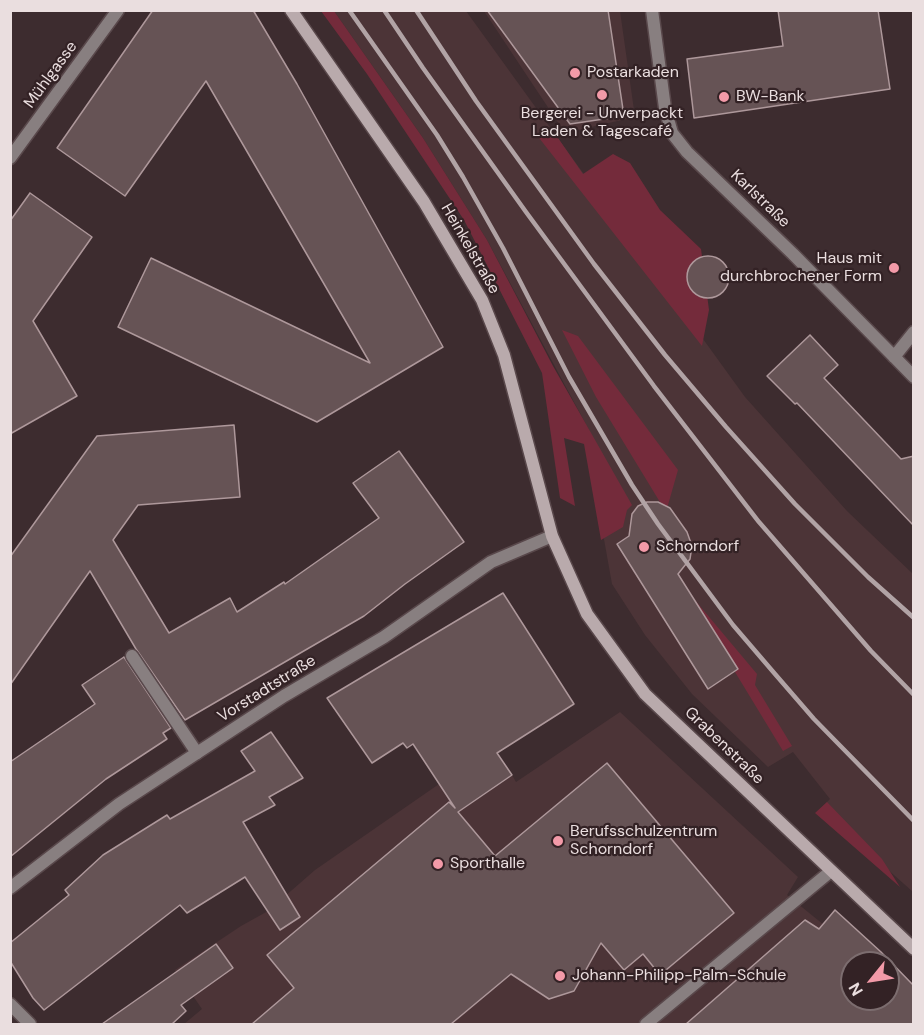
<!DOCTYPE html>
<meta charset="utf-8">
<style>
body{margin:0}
#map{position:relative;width:924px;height:1035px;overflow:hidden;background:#3d2c2f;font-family:"DM Sans",sans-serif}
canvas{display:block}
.frame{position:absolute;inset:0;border:12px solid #eadedf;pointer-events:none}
.north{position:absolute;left:840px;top:951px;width:60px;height:60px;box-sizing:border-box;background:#332225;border:2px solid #7c6d6f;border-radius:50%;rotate:240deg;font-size:16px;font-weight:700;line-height:24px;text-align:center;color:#eadedf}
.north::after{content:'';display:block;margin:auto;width:21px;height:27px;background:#f39aa8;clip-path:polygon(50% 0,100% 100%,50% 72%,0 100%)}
</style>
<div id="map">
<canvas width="924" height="1035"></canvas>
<div class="frame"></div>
<div class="north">N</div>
</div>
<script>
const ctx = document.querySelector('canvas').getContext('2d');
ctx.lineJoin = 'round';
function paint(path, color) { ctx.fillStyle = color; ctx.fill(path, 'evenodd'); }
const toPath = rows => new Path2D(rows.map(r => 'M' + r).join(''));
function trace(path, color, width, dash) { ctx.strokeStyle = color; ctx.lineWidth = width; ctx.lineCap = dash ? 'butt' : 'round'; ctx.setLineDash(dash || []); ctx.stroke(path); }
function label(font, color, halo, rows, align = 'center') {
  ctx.font = font + ' "DM Sans",sans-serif'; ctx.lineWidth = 4.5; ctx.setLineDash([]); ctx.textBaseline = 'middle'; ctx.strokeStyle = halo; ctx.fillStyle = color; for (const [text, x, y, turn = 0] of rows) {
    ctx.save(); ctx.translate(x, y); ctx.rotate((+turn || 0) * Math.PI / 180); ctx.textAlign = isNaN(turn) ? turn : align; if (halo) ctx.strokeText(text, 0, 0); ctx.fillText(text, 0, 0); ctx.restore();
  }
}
paint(toPath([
 [334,11,466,11,745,397,847,511,913,574,913,892,820,809,830,799,793,752,768,767,692,694,645,635,612,584,600,517,589,430,487,240,423,138],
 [484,11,620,11,635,117,565,133],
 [620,712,798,877,787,895,871,963,852,963,852,999,888,999,913,1016,913,1024,184,1024,202,1009,175,970,241,926,268,911,315,870,439,784,458,812,512,775,516,782]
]), '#4c3437');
paint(toPath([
 [321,11,334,11,423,138,487,240,553,366,632,505,627,510,623,527,601,540,584,444,564,438,575,506,560,498,542,373,464,220,367,74],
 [536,134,558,138,583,174,613,154,630,163,660,210,701,249,709,310,702,346],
 [562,330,578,336,678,470,666,512,596,397],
 [694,599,757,674,755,685,792,746,783,751,735,672,738,669],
 [827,802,882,859,900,887,815,813]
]), '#742b3b');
const building = toPath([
 [153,10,253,10,297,84,443,347,317,422,118,327,151,258,370,363,206,81,125,196,57,148,153,10],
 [487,10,608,10,624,116,570,124,487,10],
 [778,10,878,10,890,89,694,118,687,59,783,46,778,10],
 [30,193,92,237,33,321,77,396,10,434,10,221,30,193],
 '687 277a21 21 0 1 1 42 0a21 21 0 1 1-42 0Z',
 [810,335,838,365,824,378,901,459,914,456,914,526,797,403,795,404,767,376,810,335],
 [234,425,240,497,138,505,113,540,169,633,230,598,237,612,284,582,285,584,379,518,353,483,399,451,464,542,405,584,364,616,185,720,136,649,90,571,10,685,10,557,97,436,234,425],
 [647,502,658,502,670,508,687,532,692,546,690,559,678,574,738,669,708,689,617,544,629,536,632,514,638,506,647,502],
 [503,593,574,704,497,753,512,775,458,812,495,856,607,763,734,913,660,975,643,954,624,970,601,943,574,991,549,999,511,974,451,1024,252,1024,294,988,267,955,449,802,455,808,413,744,407,748,403,743,372,763,327,698,503,593],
 [124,657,171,728,163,733,167,739,106,779,10,857,10,762,95,704,82,685,124,657],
 [271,732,303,778,269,797,275,805,243,822,300,917,280,930,245,877,187,913,180,905,44,1010,33,998,10,961,10,943,69,895,65,890,103,855,167,815,170,819,255,771,241,751,271,732],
 [835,910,881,952,914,986,914,1024,686,1024,805,920,819,929,835,910],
 [852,963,888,963,888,999,852,999,852,963],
 [216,944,233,968,181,1005,186,1011,172,1024,102,1024,216,944]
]);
paint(building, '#665355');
trace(building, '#ae989b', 1.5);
const lane = toPath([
 [132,656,197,753],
 [646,1024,831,871]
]);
const street = toPath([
 [652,10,665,108,672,133,687,152,793,254,914,377],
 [10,158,118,10],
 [894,357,914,332],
 [10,888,119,804,284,696,384,637,491,562,552,536],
 [10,1004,30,1024]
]);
const secondary = toPath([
 [291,10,424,202,482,300,504,355,552,536,587,614,645,694,914,949]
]);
trace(lane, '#59484b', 15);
trace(street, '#59484b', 15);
trace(secondary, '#59484b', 15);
trace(lane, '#887f80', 12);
trace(street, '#887f80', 12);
trace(secondary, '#b9aaac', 12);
trace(toPath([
 [349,10,437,135,463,177,503,248,569,377,632,485,658,524,733,625,775,674,814,719,914,821],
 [384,10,423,68,526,212,654,386,759,522,871,651,914,695],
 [416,10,476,101,594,264,665,355,726,427,795,504,868,577,914,618]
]), '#b1a3a5', 4.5);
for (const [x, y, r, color] of [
 [575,73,6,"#f39aa8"],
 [602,95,6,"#f39aa8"],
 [724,97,6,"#f39aa8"],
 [894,268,6,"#f39aa8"],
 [644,547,6,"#f39aa8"],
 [558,841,6,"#f39aa8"],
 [438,864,6,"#f39aa8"],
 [560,976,6,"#f39aa8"]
]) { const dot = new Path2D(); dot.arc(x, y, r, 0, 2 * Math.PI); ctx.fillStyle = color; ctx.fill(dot); trace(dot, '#332225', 2); }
label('16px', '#eadedf', '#332225', [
 ["Postarkaden",587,73],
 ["BW-Bank",736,97],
 ["Bergerei - Unverpackt",602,114,"center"],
 ["Laden & Tagescafé",602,132,"center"],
 ["Haus mit",882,259,"right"],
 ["durchbrochener Form",882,277,"right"],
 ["Schorndorf",656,547],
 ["Berufsschulzentrum",570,832],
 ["Schorndorf",570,850],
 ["Sporthalle",450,864],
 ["Johann-Philipp-Palm-Schule",572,976]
], 'left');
label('16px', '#eadedf', '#332225', [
 ["Mühlgasse",51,75,-54],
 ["Karlstraße",760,199,44],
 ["Heinkelstraße",470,249,60],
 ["Vorstadtstraße",267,689,-32],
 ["Grabenstraße",724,746,44]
]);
</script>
